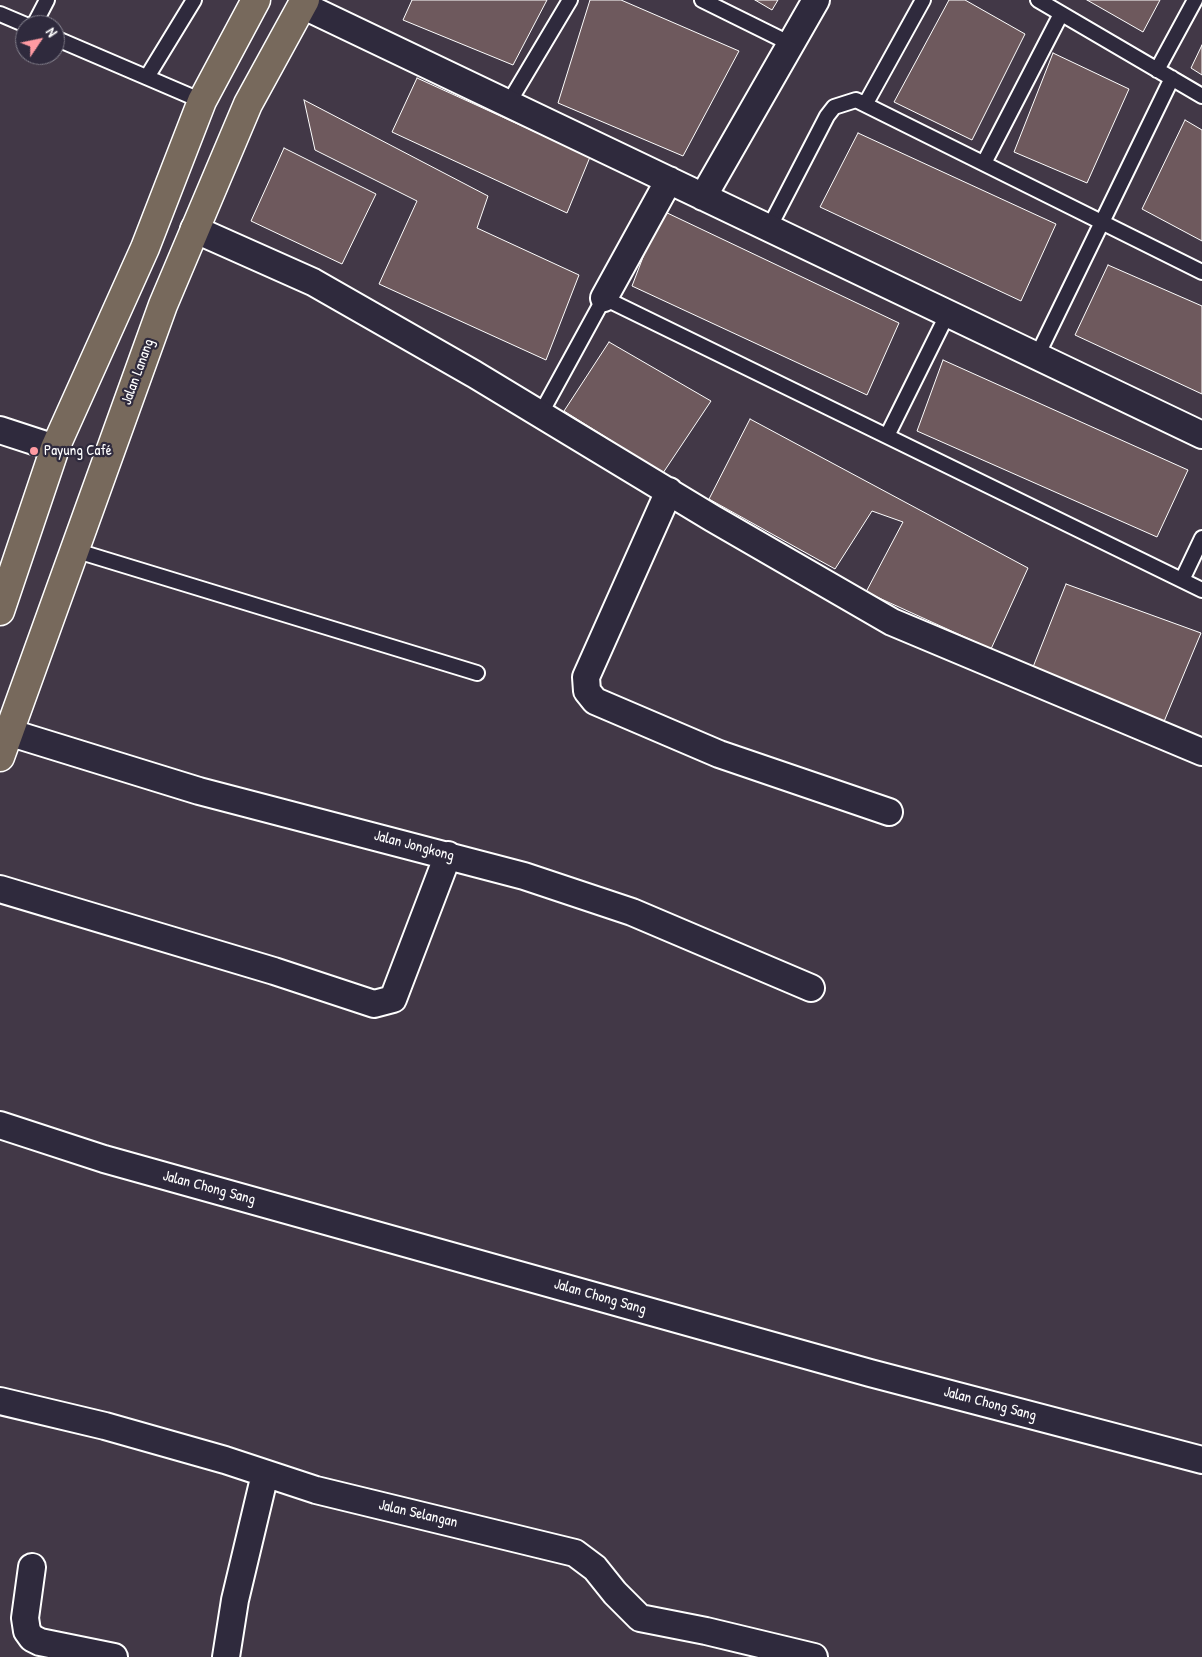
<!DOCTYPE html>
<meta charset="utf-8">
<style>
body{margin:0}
#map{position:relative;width:1202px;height:1657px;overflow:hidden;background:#423847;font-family:"Patrick Hand",sans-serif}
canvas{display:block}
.north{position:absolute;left:15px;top:15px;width:50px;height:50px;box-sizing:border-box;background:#2f2a3d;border:1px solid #827f8b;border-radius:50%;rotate:56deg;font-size:14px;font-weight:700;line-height:20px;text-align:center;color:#fff}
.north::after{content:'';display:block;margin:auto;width:18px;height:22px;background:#ff9aa2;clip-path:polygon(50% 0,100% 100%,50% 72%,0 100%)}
</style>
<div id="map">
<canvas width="1202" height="1657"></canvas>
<div class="north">N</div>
</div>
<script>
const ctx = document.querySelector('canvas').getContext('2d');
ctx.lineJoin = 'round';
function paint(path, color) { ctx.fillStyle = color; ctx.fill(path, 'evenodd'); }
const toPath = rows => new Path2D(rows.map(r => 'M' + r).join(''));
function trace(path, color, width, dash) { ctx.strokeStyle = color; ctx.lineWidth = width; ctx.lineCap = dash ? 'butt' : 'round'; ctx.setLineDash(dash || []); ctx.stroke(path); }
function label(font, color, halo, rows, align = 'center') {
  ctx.font = font + ' "Patrick Hand",sans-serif'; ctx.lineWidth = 4.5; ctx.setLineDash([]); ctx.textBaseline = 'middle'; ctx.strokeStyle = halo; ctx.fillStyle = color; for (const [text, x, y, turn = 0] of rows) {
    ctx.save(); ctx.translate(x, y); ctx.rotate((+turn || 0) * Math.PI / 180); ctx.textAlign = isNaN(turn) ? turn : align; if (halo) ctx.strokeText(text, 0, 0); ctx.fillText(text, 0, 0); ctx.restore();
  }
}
const building = toPath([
 [412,0,547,0,513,65,403,20,412,0],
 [590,0,621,0,739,51,683,156,558,103,590,0],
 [755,0,778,0,772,10,755,0],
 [949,0,965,0,1025,34,972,140,894,102,949,0],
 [1087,0,1160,0,1143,32,1087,0],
 [1202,45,1202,75,1191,68,1202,45],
 [1053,53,1129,89,1087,183,1014,152,1053,53],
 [417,78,590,157,567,213,392,132,417,78],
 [304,100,488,196,477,228,579,275,546,360,379,284,417,201,315,150,304,100],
 [1185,120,1202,130,1202,241,1142,209,1185,120],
 [858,133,1056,224,1021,301,820,207,858,133],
 [284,148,376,194,342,264,251,221,284,148],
 [661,210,899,323,867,395,632,286,661,210],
 [1108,265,1202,306,1202,394,1075,335,1108,265],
 [609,342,711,401,663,473,564,411,609,342],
 [943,360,1188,470,1157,537,917,431,943,360],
 [750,419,1028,568,991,649,866,592,903,522,872,511,835,569,709,499,750,419],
 [1066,584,1201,633,1163,724,1033,667,1066,584]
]);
paint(building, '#6e595d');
trace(building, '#fff', 1);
const service = toPath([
 [702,0,791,44],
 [1038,0,1202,96],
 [0,14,26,25],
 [34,25,47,0],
 [55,38,202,101],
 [1157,70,1195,0],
 [147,77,194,0],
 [866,103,923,0],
 [508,104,570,0],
 [984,163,1061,14],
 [769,228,827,116,834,107,856,100,1202,272],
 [1037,356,1172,78],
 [540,415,604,298,1202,590],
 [887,436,948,313],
 [74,550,477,673],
 [1182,580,1202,538]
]);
const minor = toPath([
 [302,5,1202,435],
 [703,197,816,0],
 [194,229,313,282,474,374,712,518,892,622,1202,752],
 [604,298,669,180],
 [0,430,55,448],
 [669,491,586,677,587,691,595,701,719,754,889,812],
 [8,732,199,791,524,876,632,912,811,988],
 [0,889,274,971,374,1004,393,999,448,855],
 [0,1125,104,1159,870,1373,1202,1460],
 [0,1401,105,1426,225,1460,316,1490,575,1553,595,1568,615,1593,640,1618,706,1631,814,1657],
 [32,1567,25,1618,27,1631,32,1638,40,1642,114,1657],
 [226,1657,235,1600,265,1474]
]);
const primary = toPath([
 [0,611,55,448,145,248,202,101,256,0],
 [0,757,163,305,248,104,305,0]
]);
trace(service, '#fff', 18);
trace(minor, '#fff', 30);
trace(primary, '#fff', 31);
trace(service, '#2f2a3d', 14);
trace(minor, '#2f2a3d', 26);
trace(primary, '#77695c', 28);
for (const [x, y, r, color] of [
 [34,451,5,"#ff9aa2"]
]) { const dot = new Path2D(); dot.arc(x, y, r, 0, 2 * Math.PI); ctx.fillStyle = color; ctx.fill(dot); trace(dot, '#2f2a3d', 2); }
label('15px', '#fff', '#2f2a3d', [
 ["Jalan Lanang",138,372,-70],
 ["Jalan Jongkong",414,846,15],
 ["Jalan Chong Sang",209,1188,15],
 ["Jalan Chong Sang",600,1297,16],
 ["Jalan Chong Sang",990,1404,15],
 ["Jalan Selangan",418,1514,13]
]);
label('15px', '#fff', '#2f2a3d', [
 ["Payung Café",44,451]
], 'left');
</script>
